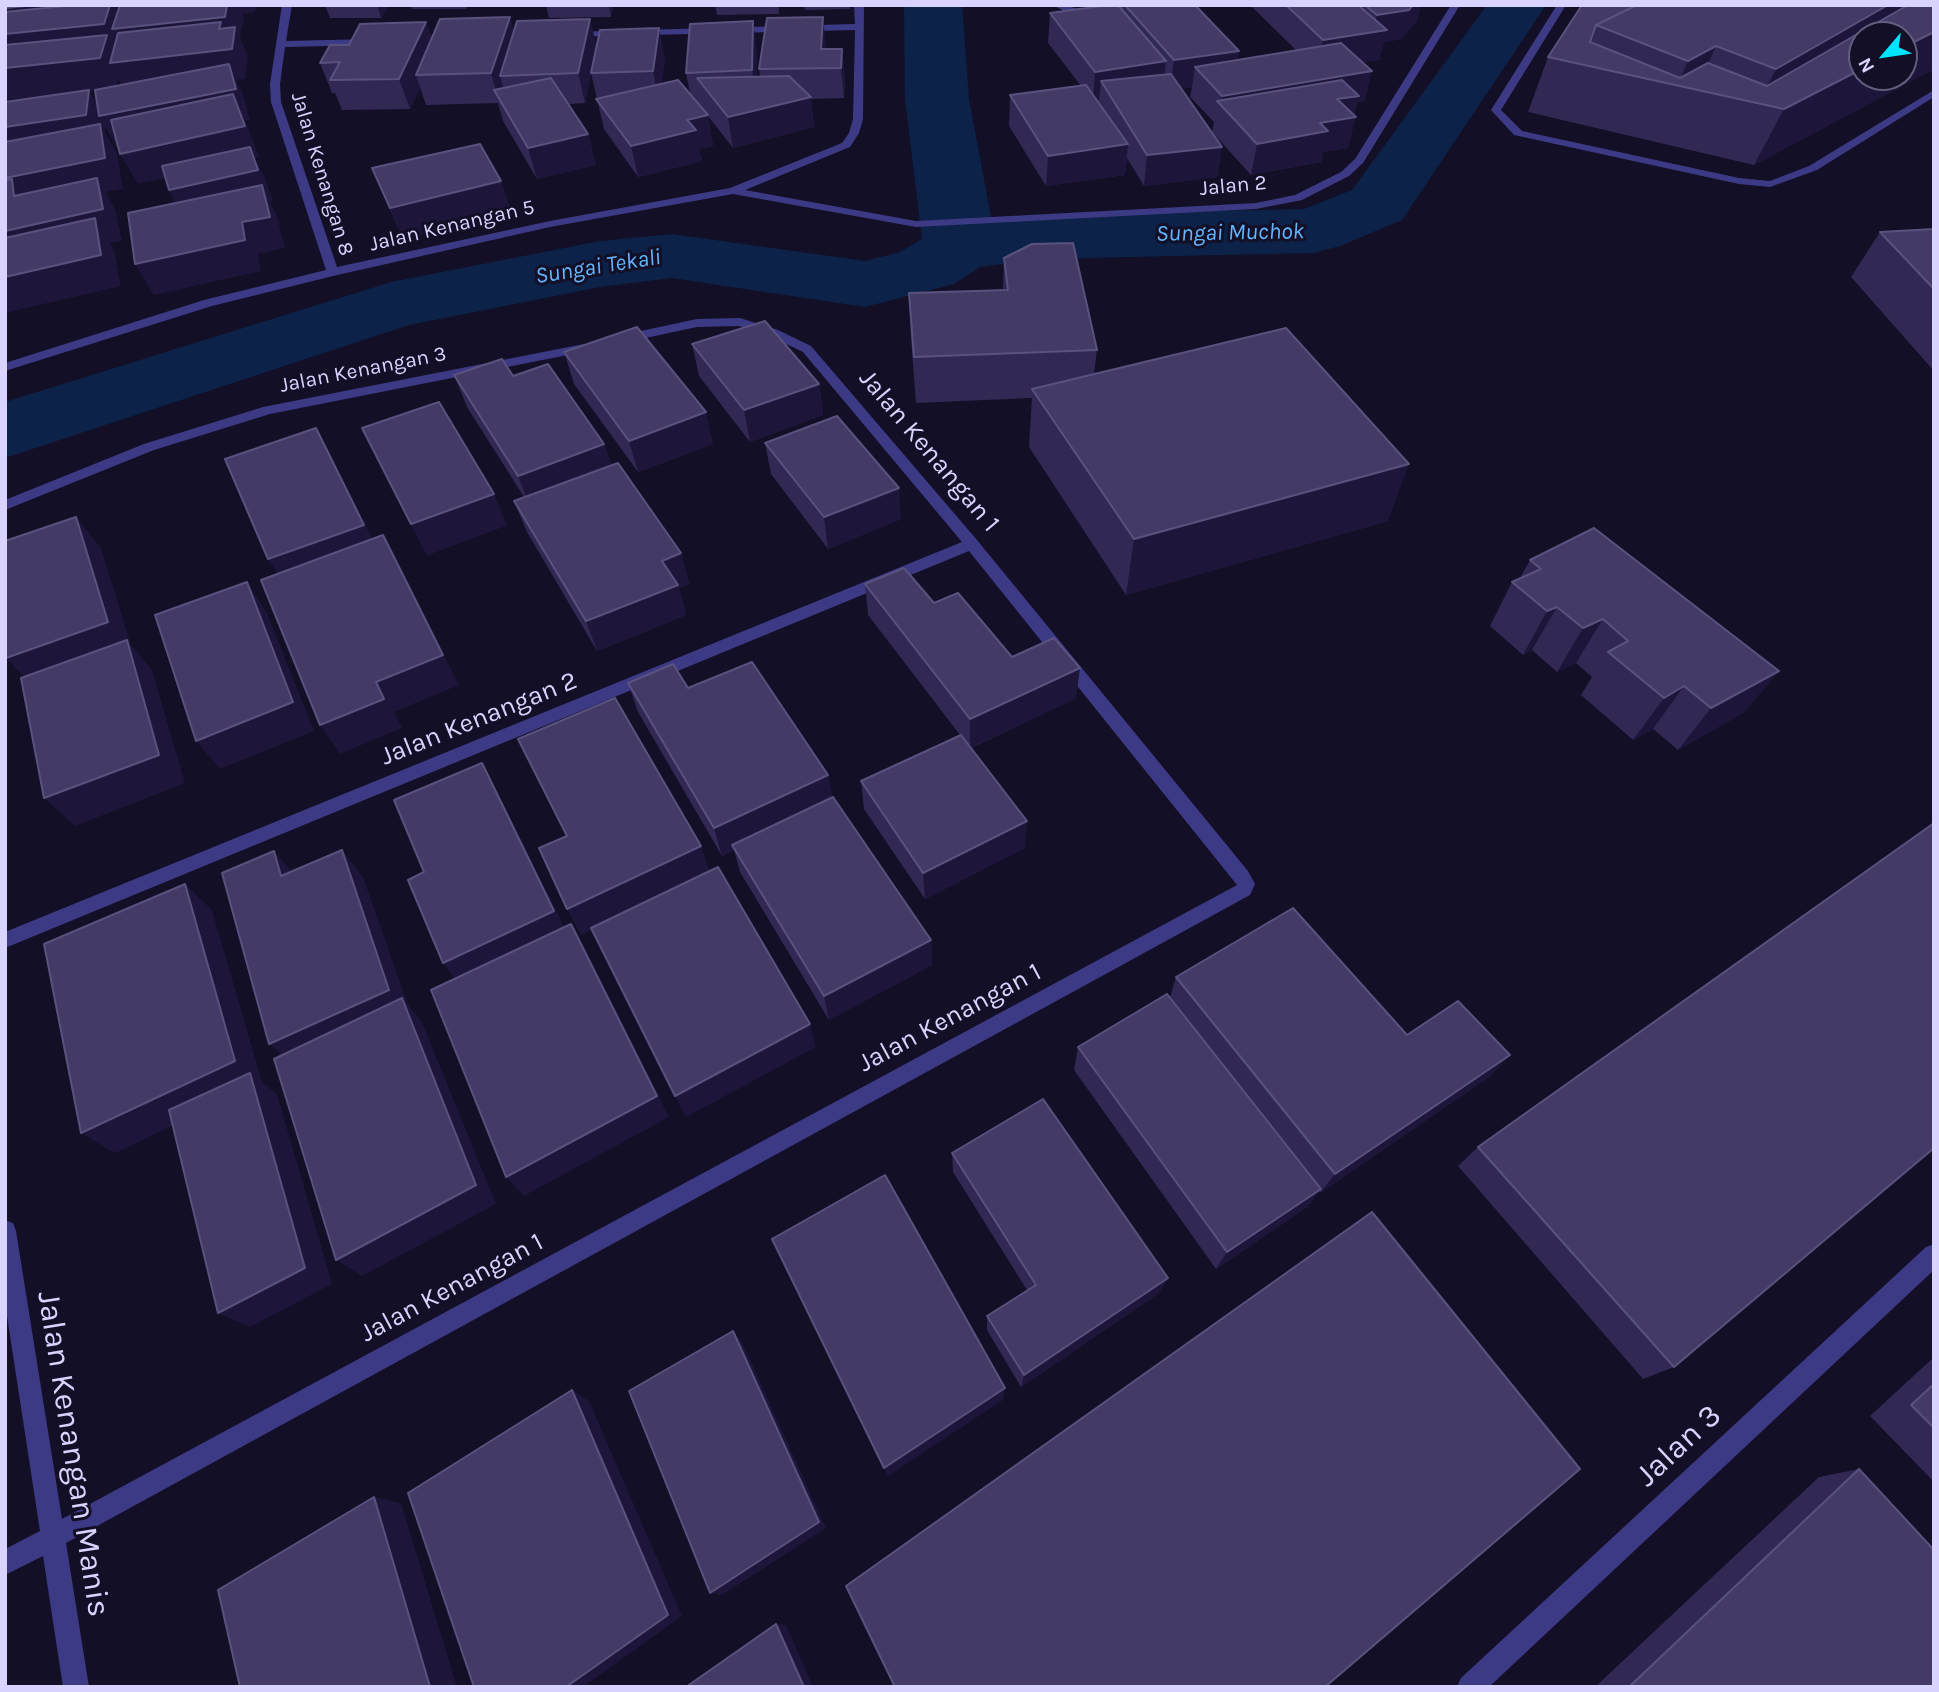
<!DOCTYPE html>
<style>
body{margin:0}
#map{position:relative;width:1939px;height:1692px;overflow:hidden;background:#130f26;font-family:Karla,sans-serif}
canvas{display:block}
.frame{position:absolute;inset:0;border:7px solid #d9d4ff;pointer-events:none}
.north{position:absolute;left:1848px;top:21px;width:70px;height:70px;box-sizing:border-box;background:#130f26;border:2px solid #625e7d;border-radius:50%;rotate:241deg;font-size:19px;font-weight:700;line-height:28px;text-align:center;color:#d9d4ff}
.north::after{content:'';display:block;margin:auto;width:24px;height:32px;background:#00e5ff;clip-path:polygon(50% 0,100% 100%,50% 72%,0 100%)}
</style>
<div id="map">
<canvas width="1939" height="1692"></canvas>
<div class="frame"></div>
<div class="north">N</div>
</div>
<script>
const ctx = document.querySelector('canvas').getContext('2d');
ctx.lineJoin = 'round';
const toPath = rows => new Path2D(rows.map(r => 'M' + r).join(''));
function paint(path, color) { ctx.fillStyle = color; ctx.fill(path, 'evenodd'); }
function trace(path, color, width, dash) { ctx.strokeStyle = color; ctx.lineWidth = width; ctx.lineCap = dash ? 'butt' : 'round'; ctx.setLineDash(dash || []); ctx.stroke(path); }
function label(font, color, halo, rows, align = 'center') {
  ctx.font = font + ' Karla,sans-serif'; ctx.lineWidth = 6; ctx.setLineDash([]); ctx.textBaseline = 'middle'; ctx.strokeStyle = halo; ctx.fillStyle = color; for (const [text, x, y, turn = 0] of rows) {
    ctx.save(); ctx.translate(x, y); ctx.rotate((+turn || 0) * Math.PI / 180); ctx.textAlign = isNaN(turn) ? turn : align; if (halo) ctx.strokeText(text, 0, 0); ctx.fillText(text, 0, 0); ctx.restore();
  }
}
paint(toPath([
 [904,5,962,5,969,99,992,222,1041,215,1304,209,1352,190,1487,5,1546,5,1402,220,1340,246,1314,253,1041,259,980,267,954,284,865,307,672,278,600,287,409,325,5,458,5,402,391,282,600,241,672,234,865,261,900,252,922,239,905,99,904,5]
]), '#0c2248');
paint(toPath([
 [1557,5,1566,5,1501,110,1522,131,1739,178,1770,181,1809,166,1934,90,1934,97,1817,170,1770,187,1739,184,1514,135,1491,110,1557,5]
]), '#3d3a85');
paint(toPath([
 [282,5,292,5,286,41,372,39,377,42,372,45,285,47,280,84,281,102,337,267,550,221,730,188,842,143,849,133,853,119,855,30,568,37,568,33,571,32,855,24,854,5,864,5,863,119,859,133,850,147,745,190,916,221,1256,203,1295,195,1341,172,1355,159,1451,5,1460,5,1363,163,1349,176,1302,200,1256,209,916,227,733,194,550,227,333,276,212,306,5,371,5,363,204,300,326,270,271,102,270,84,282,5],
 [1053,5,1065,5,1096,15,1091,18,1070,14,1053,5],
 [1207,5,1174,12,1169,9,1181,5,1207,5],
 [740,318,778,330,811,346,977,540,1248,871,1255,884,1250,895,66,1543,89,1687,63,1687,43,1556,5,1575,5,1549,40,1531,5,1303,5,1220,13,1223,16,1231,62,1519,1237,885,969,551,5,948,5,932,962,542,803,352,770,336,739,326,697,327,622,343,616,339,622,335,697,319,740,318],
 [584,344,590,348,588,351,270,414,154,450,5,510,5,500,144,444,263,407,584,344],
 [1934,1244,1934,1270,1489,1687,1457,1687,1461,1678,1926,1247,1934,1244]
]), '#3d3a85');
paint(toPath([
 [325,5,389,5,381,18,330,18],
 [410,5,468,5,466,9,412,9],
 [546,5,614,5,611,17,549,18],
 [715,5,779,5,779,14,717,15],
 [804,5,850,5,850,9,805,10],
 [1109,5,1195,5,1239,51,1237,60,1297,51,1250,5,1421,5,1416,22,1401,39,1384,42,1379,60,1362,62,1365,101,1357,102,1348,148,1323,152,1321,162,1251,175,1212,132,1214,122,1190,97,1192,87,1181,89,1222,147,1217,177,1144,186,1127,158,1125,175,1046,186,1009,126,1010,95,1081,86,1048,43,1050,13],
 [1582,5,1934,5,1934,69,1754,165,1528,112,1548,57],
 [426,22,432,39,514,31,596,47,665,58,661,84,690,93,686,73,757,51,756,77,760,77,759,69,826,47,826,49,842,49,845,79,844,98,811,99,814,127,733,148,708,116,713,146,699,149,702,161,638,177,604,129,591,73,585,103,568,104,588,134,596,165,537,179,503,121,498,103,426,105,420,87,410,109,342,110,335,93,332,93,320,63,349,45],
 [372,168,501,181,511,212,403,239],
 [1934,229,1934,371,1851,277,1880,232],
 [1004,258,1097,350,1094,374,1388,521,1126,595,1029,447,1032,398,916,403,911,339,909,293,1003,290],
 [692,344,819,384,823,415,750,442,699,376],
 [564,352,713,444,638,472,574,384],
 [454,375,513,376,604,444,611,465,681,553,689,584,679,588,686,615,597,651,527,532,514,501,524,497,467,407],
 [362,428,507,525,427,555],
 [765,443,901,519,828,549,771,474],
 [1530,560,1779,671,1743,713,1678,750,1653,729,1633,740,1581,695,1592,677,1576,663,1557,672,1532,650,1523,655,1490,626,1512,582,1520,578],
 [865,584,934,603,1012,657,1076,698,971,748,1025,848,925,899,864,809,861,781,960,735,868,615],
 [628,683,688,688,828,775,832,798,931,940,932,965,829,1020,740,872,734,850,722,856,638,712],
 [1176,977,1407,1035,1510,1055,1489,1077,1320,1193,1319,1191,1307,1207,1216,1269,1074,1070,1078,1047,1170,997],
 [1478,1147,1674,1367,1643,1379,1458,1166],
 [952,1153,1168,1278,1159,1293,1021,1387,987,1330,987,1316,1027,1290,953,1172],
 [1934,1357,1934,1482,1870,1416],
 [1859,1469,1934,1687,1595,1687,1819,1477]
]), '#312854');
paint(toPath([
 [36,5,256,5,255,12,242,14,244,18,240,38,248,56,245,79,236,80,243,94,250,120,245,120,259,157,255,158,265,178,273,201,270,202,277,216,285,248,258,254,261,271,154,295,135,264,186,221,169,190,254,158,138,184,120,154,243,121,116,146,105,127,105,132,117,154,123,189,106,192,115,209,122,241,110,243,114,250,121,286,5,313,5,127,89,91,5,100,5,8],
 [118,79,126,93,103,115,89,91,116,88],
 [377,5,389,5,381,18],
 [609,5,614,5,611,17],
 [1413,5,1421,5,1416,22,1401,39,1384,42,1379,60,1317,69,1323,40,1372,32,1377,15],
 [1888,5,1934,5,1862,69,1862,77,1904,77,1904,47,1934,32,1934,69,1754,165,1784,109,1758,104,1776,69],
 [510,17,518,46,500,76,504,90,498,98,491,73],
 [823,17,826,47,824,69,821,49],
 [590,19,597,48,585,103,578,73],
 [753,21,757,51,756,100,752,70],
 [426,22,436,52,416,75,420,87,410,109,399,79],
 [659,28,665,58,659,101,653,71],
 [1716,46,1696,90,1677,86,1688,61],
 [842,49,845,79,844,98,841,68],
 [1239,51,1234,81,1195,67,1192,87,1170,90,1174,60],
 [1166,61,1163,91,1101,81,1099,101,1093,102,1095,72],
 [1372,71,1365,101,1357,102,1354,117,1356,117,1348,148,1323,152,1321,162,1251,175,1257,144,1221,105,1222,96],
 [811,97,814,127,733,148,728,117],
 [708,115,713,146,699,149,702,161,638,177,631,146,687,120],
 [588,134,596,165,537,179,528,148],
 [1128,144,1125,175,1046,186,1048,156],
 [1222,147,1217,177,1144,186,1147,155],
 [501,181,511,212,403,239,390,208],
 [819,384,823,415,750,442,744,410],
 [706,412,713,444,638,472,629,441],
 [316,428,381,556,288,590,268,559],
 [604,444,614,475,530,507,518,476],
 [1409,464,1388,521,1126,595,1134,539],
 [899,488,901,519,828,549,824,517],
 [494,494,507,525,427,555,411,524],
 [76,517,101,548,131,645,152,670,185,783,75,826,44,798,35,688,6,658],
 [383,535,459,685,394,712,402,728,340,754,320,725],
 [681,553,689,584,679,588,686,615,597,651,586,621,662,561],
 [247,582,267,613,314,731,220,769,196,741],
 [1557,607,1532,650,1523,655,1547,611],
 [1603,619,1576,663,1557,672,1583,628],
 [1080,668,1076,698,970,748,970,719],
 [1779,671,1743,713,1678,750,1711,708],
 [1684,686,1653,729,1633,740,1664,698],
 [482,763,497,791,569,937,462,988,443,963],
 [828,775,833,803,732,845,734,850,722,856,714,828],
 [1027,821,1025,848,925,899,923,873],
 [701,846,710,873,581,935,567,909],
 [342,850,363,877,408,1005,422,1022,496,1204,362,1276,336,1260,295,1066,269,1044],
 [274,851,297,878,281,876],
 [185,884,212,910,262,1082,277,1094,332,1284,250,1327,218,1313,254,1087,115,1153,81,1133],
 [571,924,585,950,669,1117,524,1196,506,1177],
 [931,940,932,965,829,1020,824,996],
 [810,1024,816,1047,686,1117,675,1096],
 [1510,1055,1489,1077,1320,1193,1335,1174],
 [1321,1189,1307,1207,1216,1269,1227,1252],
 [1168,1278,1159,1293,1021,1387,1024,1375],
 [733,1331,743,1344,826,1528,722,1595,710,1593],
 [1005,1388,1003,1400,888,1476,884,1468],
 [572,1390,589,1401,682,1616,583,1687,566,1687],
 [374,1497,401,1503,457,1687,430,1687],
 [776,1624,786,1625,813,1687,804,1687]
]), '#1d163a');
const building = toPath([
 [5,5,36,5,5,8,5,5],
 [75,5,110,5,104,24,5,34,5,12,75,5],
 [120,5,227,5,225,17,112,29,120,5],
 [1109,5,1118,5,1166,61,1095,72,1050,13,1109,5],
 [1125,5,1195,5,1239,51,1174,60,1125,5],
 [1286,5,1358,5,1387,30,1323,40,1286,5],
 [1365,5,1413,5,1409,10,1377,15,1365,5],
 [1582,5,1637,5,1596,25,1590,42,1680,78,1708,63,1767,86,1908,5,1934,5,1934,32,1904,47,1904,35,1862,35,1862,69,1784,109,1548,57,1582,5],
 [1637,5,1888,5,1776,69,1716,46,1688,61,1596,25,1637,5],
 [510,17,491,73,416,75,440,19,510,17],
 [823,17,821,49,842,49,841,68,759,69,767,18,823,17],
 [590,19,578,73,500,76,517,21,590,19],
 [753,21,752,70,686,73,690,24,753,21],
 [221,22,219,29,235,27,232,49,110,63,118,33,221,22],
 [426,22,399,79,330,80,340,62,320,63,330,45,349,45,360,24,426,22],
 [659,28,653,71,591,73,600,30,659,28],
 [107,35,100,58,5,68,5,45,107,35],
 [1341,43,1372,71,1222,96,1195,67,1341,43],
 [229,64,236,89,99,116,95,90,229,64],
 [1171,74,1222,147,1147,155,1101,81,1171,74],
 [789,76,811,97,728,117,697,78,789,76],
 [551,78,588,134,528,148,494,90,551,78],
 [678,80,708,115,687,120,696,130,631,146,596,99,678,80],
 [1342,80,1359,96,1337,99,1356,117,1320,123,1328,131,1257,144,1217,101,1342,80],
 [1086,85,1128,144,1048,156,1010,95,1086,85],
 [89,90,86,115,5,127,5,102,89,90],
 [233,94,245,126,120,154,111,120,233,94],
 [100,124,105,158,5,178,5,142,100,124],
 [480,144,501,181,390,208,372,168,480,144],
 [250,147,258,170,169,190,162,166,250,147],
 [97,178,103,209,5,231,5,180,12,179,14,196,97,178],
 [262,185,270,217,242,222,245,240,135,264,128,213,262,185],
 [95,218,101,255,5,277,5,238,95,218],
 [1934,229,1934,289,1880,232,1934,229],
 [1073,243,1097,350,914,357,909,293,1008,290,1004,258,1032,244,1073,243],
 [765,321,819,384,744,410,692,344,765,321],
 [637,327,706,412,629,441,564,352,637,327],
 [1286,328,1409,464,1134,539,1032,389,1286,328],
 [502,359,513,376,548,364,604,444,518,476,454,375,502,359],
 [439,402,494,494,411,524,362,428,439,402],
 [837,416,899,488,824,517,765,443,837,416],
 [316,428,364,525,268,559,225,459,316,428],
 [618,463,681,553,662,561,678,585,586,621,514,501,618,463],
 [76,517,108,622,6,658,5,541,76,517],
 [1594,528,1779,671,1711,708,1684,686,1664,698,1608,652,1628,641,1603,619,1583,628,1557,607,1547,611,1512,582,1541,569,1530,560,1594,528],
 [383,535,443,655,376,682,384,699,320,725,261,580,383,535],
 [904,568,934,603,958,593,1012,657,1054,638,1080,668,970,719,865,584,904,568],
 [247,582,293,702,196,741,155,615,247,582],
 [127,640,159,755,44,798,21,678,127,640],
 [752,662,828,775,714,828,628,683,673,664,688,688,752,662],
 [615,698,701,846,567,909,539,848,567,836,518,739,615,698],
 [961,735,1027,821,923,873,861,781,961,735],
 [482,763,554,911,443,963,408,880,424,872,394,800,482,763],
 [833,797,931,940,824,996,732,845,833,797],
 [1934,823,1934,1148,1674,1367,1478,1147,1934,823],
 [342,850,389,990,269,1044,222,873,274,851,281,876,342,850],
 [718,867,810,1024,675,1096,591,928,718,867],
 [185,884,235,1061,81,1133,44,944,185,884],
 [1293,908,1407,1035,1458,1001,1510,1055,1335,1174,1176,977,1293,908],
 [571,924,657,1096,506,1177,431,990,571,924],
 [1167,994,1321,1189,1227,1252,1078,1047,1167,994],
 [402,998,476,1185,336,1260,274,1059,402,998],
 [250,1073,305,1268,218,1313,169,1110,250,1073],
 [1043,1099,1168,1278,1024,1375,987,1316,1036,1285,952,1153,1043,1099],
 [885,1175,1005,1388,884,1468,772,1239,885,1175],
 [1372,1212,1580,1469,1325,1687,895,1687,846,1586,1372,1212],
 [733,1331,819,1522,710,1593,629,1391,733,1331],
 [1934,1384,1934,1428,1911,1405,1934,1384],
 [572,1390,668,1615,566,1687,474,1687,408,1493,572,1390],
 [1859,1469,1934,1550,1934,1687,1629,1687,1859,1469],
 [374,1497,430,1687,240,1687,218,1590,374,1497],
 [776,1624,804,1687,686,1687,776,1624]
]);
paint(building, '#433a66');
trace(building, '#5a527e', 2);
label('21px', '#d9d4ff', '#130f26', [
 ["Jalan Kenangan 8",322,174,73],
 ["Jalan 2",1233,186,-5],
 ["Jalan Kenangan 5",452,226,-13],
 ["Jalan Kenangan 3",363,370,-11]
]);
label('italic 23px', '#62b6ff', '#130f26', [
 ["Sungai Muchok",1230,233,-1],
 ["Sungai Tekali",598,267,-9]
]);
label('26px', '#d9d4ff', '#130f26', [
 ["Jalan Kenangan 1",929,451,50],
 ["Jalan Kenangan 2",479,719,-22],
 ["Jalan Kenangan 1",950,1018,-28],
 ["Jalan Kenangan 1",452,1288,-28]
]);
label('32px', '#d9d4ff', '#130f26', [
 ["Jalan 3",1679,1446,-43],
 ["Jalan Kenangan Manis",73,1454,81]
]);
</script>
